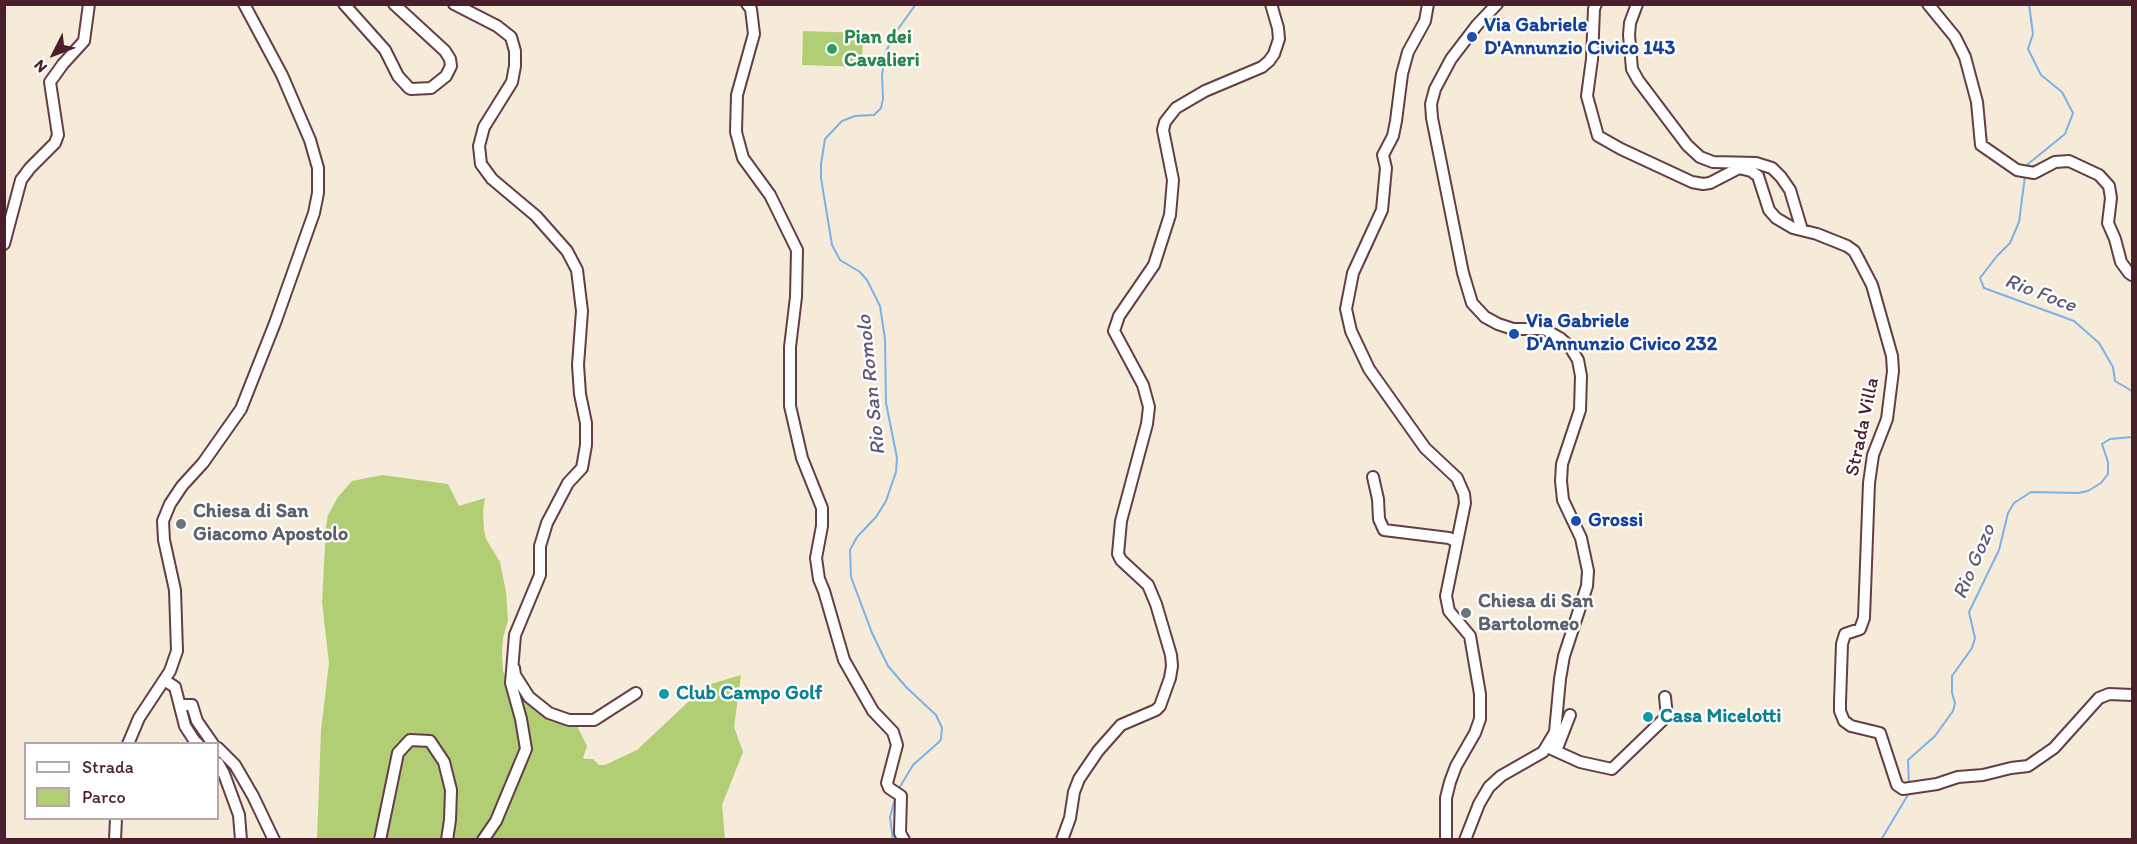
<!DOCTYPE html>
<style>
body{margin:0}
#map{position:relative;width:2137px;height:844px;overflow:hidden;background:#f5ebd8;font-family:Itim,sans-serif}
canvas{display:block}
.frame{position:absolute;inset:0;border:6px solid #4a1f2b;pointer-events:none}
.legend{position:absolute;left:24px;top:742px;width:195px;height:78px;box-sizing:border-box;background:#fff;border:2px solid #b7a5aa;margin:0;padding:8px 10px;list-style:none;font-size:18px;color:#4a1f2b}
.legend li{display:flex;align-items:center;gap:12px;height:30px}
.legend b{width:30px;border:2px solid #b7a5aa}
.north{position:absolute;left:24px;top:24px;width:60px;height:60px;-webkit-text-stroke:4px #fff;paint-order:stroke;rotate:228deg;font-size:16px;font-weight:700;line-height:24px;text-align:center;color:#4a1f2b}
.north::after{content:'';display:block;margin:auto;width:21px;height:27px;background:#4a1f2b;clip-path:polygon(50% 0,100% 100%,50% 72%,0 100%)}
</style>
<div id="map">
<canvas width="2137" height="844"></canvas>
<div class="frame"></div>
<ul class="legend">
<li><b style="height:8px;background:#fff"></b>Strada</li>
<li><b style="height:16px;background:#b1ce74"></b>Parco</li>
</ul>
<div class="north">N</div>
</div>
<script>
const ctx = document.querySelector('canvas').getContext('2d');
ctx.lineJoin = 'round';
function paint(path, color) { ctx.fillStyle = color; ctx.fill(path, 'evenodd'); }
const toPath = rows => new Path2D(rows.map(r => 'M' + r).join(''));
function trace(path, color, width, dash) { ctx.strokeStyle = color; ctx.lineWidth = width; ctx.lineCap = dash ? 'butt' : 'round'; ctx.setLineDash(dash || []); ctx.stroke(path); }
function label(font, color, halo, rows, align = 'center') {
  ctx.font = font + ' Itim,sans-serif'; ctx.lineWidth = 4.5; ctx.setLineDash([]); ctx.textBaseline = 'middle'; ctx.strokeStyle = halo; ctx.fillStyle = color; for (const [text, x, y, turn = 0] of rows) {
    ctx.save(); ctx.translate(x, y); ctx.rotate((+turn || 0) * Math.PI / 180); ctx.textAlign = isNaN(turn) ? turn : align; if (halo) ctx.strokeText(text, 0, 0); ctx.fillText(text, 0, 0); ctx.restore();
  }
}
paint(toPath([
 [803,31,863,33,862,67,802,65],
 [382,475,448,484,459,506,485,498,483,511,484,530,486,539,500,562,506,592,508,620,503,638,502,654,503,671,508,682,518,684,528,699,577,726,587,746,583,758,585,759,593,759,599,765,605,765,637,750,687,703,711,684,741,675,734,727,743,752,722,805,725,839,317,840,321,730,329,663,322,602,326,527,328,515,338,497,352,481]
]), '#b1ce74');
trace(toPath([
 [2027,168,2028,164,2065,134,2073,113,2062,92,2041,75,2028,49,2033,34,2029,4],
 [2025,176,2019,222,2010,243,1997,256,1980,278,1984,288,2074,321,2099,343,2113,367,2115,381,2132,391],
 [1909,784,1908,760,1935,736,1953,711,1955,703,1952,693,1952,676,1972,648,1975,638,1969,612,1999,550,2008,513,2014,503,2031,492,2078,493,2088,491,2101,483,2108,474,2108,462,2102,444,2110,439,2132,437],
 [898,790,913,765,939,742,941,739,942,728,936,715,907,688,888,666,872,633,851,577,850,550,857,537,876,517,886,501,896,472,897,458,886,403,885,339,880,306,867,280,860,272,840,260,832,245,821,178,821,164,825,139,842,121,855,116,874,115,881,108,883,99,882,75,886,52,893,36,916,4],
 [893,840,890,817,896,795],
 [1881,840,1909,793]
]), '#7bb1ea', 2);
const minor = toPath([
 [344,4,385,50,398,76,409,88,411,89,431,88,446,76,451,66,450,59,445,51,394,4],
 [454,4,497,26,511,37,515,51,515,66,512,82,484,127,479,146,481,164,492,179,536,216,567,251,577,270,582,311,578,365,580,394,586,423,586,445,582,468,568,483,547,523,540,546,540,575,515,635,511,683,521,719,526,749,496,821,483,840],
 [747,4,751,9,754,34,737,95,736,132,743,158,770,195,797,250,796,297,790,347,790,406,802,458,822,508,822,526,816,558,819,579,824,591,844,660,873,711,893,732,897,745,887,783,889,788,901,796,900,833,904,840],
 [1428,4,1425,21,1408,52,1402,74,1396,121,1393,136,1383,155,1386,168,1382,210,1353,273,1346,309,1351,331,1369,369,1425,448,1457,478,1464,494,1465,503,1446,596,1449,611,1470,636,1480,694,1480,719,1475,733,1456,766,1450,782,1446,798,1446,840],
 [1596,4,1594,9,1592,59,1587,96,1598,136,1621,149,1692,182,1703,184,1710,183,1739,168,1751,171,1758,176,1769,210,1776,218,1793,228,1817,234,1847,246,1854,251,1859,260,1872,285,1892,356,1893,371,1887,419,1873,455,1869,483,1864,618,1860,629,1845,634,1842,644,1840,702,1840,711,1844,721,1851,726,1880,733,1897,785,1903,789,1937,784,1958,777,1983,775,2011,768,2028,766,2054,748,2099,698,2109,694,2132,695],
 [1637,4,1630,23,1629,35,1632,69,1638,80,1687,145,1700,157,1713,162,1756,163,1772,168,1781,177,1790,190,1802,230],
 [1928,4,1955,37,1965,57,1977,102,1981,145,2017,170,2034,173,2055,162,2069,161,2099,175,2109,186,2111,198,2108,223,2115,239,2121,262,2129,273,2132,275],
 [4,244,21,180,30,168,55,143,58,135,50,82,63,64,84,41,89,4],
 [1373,477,1378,499,1379,519,1384,530,1449,538,1457,542],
 [514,668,515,675,529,697,549,713,569,720,594,720,636,693],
 [164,680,175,687,185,726,194,740,198,744],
 [181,705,192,705,197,721,213,744],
 [128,744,139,718,170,671,177,651,175,590,164,540,163,521,170,504,182,486,203,463,241,409,275,323,314,213,318,193,318,168,310,140,282,75,244,4],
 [1547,747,1580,762,1612,769,1667,716,1665,697],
 [218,748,235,765,253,796,274,840],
 [1556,751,1570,715],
 [218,763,224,774,239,815,241,840],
 [115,840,116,818],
 [380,840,398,753,410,740,430,741,444,762,451,790,450,820,447,840],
 [1062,840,1070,818,1074,792,1079,779,1098,751,1121,725,1156,710,1160,706,1170,678,1172,666,1171,655,1156,604,1148,585,1121,560,1118,554,1121,521,1147,424,1149,407,1143,385,1114,331,1119,316,1154,265,1170,215,1173,180,1163,130,1165,122,1176,108,1205,91,1262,67,1269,61,1274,54,1279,39,1278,28,1271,4],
 [1465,840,1479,804,1489,787,1501,776,1543,752,1555,732,1560,679,1564,656,1587,586,1588,571,1581,538,1563,500,1561,481,1562,464,1580,410,1581,376,1578,360,1570,347,1560,338,1544,329,1513,329,1498,324,1485,317,1472,303,1463,273,1432,118,1431,104,1435,89,1451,59,1477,25,1497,4]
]);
trace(minor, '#643e45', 14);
trace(minor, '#fff', 10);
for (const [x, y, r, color] of [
 [1472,37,6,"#1a4fb4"],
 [832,49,6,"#2e9e5b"],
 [1514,334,6,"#1a4fb4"],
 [1576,521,6,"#1a4fb4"],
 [181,524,6,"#6b7280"],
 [1466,613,6,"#6b7280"],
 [664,694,6,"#0f9aa8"],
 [1648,717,6,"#0f9aa8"]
]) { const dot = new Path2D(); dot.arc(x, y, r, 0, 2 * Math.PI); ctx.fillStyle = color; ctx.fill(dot); trace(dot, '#fff', 2); }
label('bold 20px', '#164399', '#fff', [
 ["Via Gabriele",1484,26],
 ["D'Annunzio Civico 143",1484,49],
 ["Via Gabriele",1526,322],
 ["D'Annunzio Civico 232",1526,345],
 ["Grossi",1588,521]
], 'left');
label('bold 20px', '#27864d', '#fff', [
 ["Pian dei",844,38],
 ["Cavalieri",844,61]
], 'left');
label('20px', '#4a1f2b', '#fff', [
 ["Strada Villa",1863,427,-78]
]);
label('bold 20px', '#5b616d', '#fff', [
 ["Chiesa di San",193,512],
 ["Giacomo Apostolo",193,535],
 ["Chiesa di San",1478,602],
 ["Bartolomeo",1478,625]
], 'left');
label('bold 20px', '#0d838f', '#fff', [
 ["Club Campo Golf",676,694],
 ["Casa Micelotti",1660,717]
], 'left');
label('italic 21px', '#5e5977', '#fff', [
 ["Rio Foce",2040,294,21],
 ["Rio San Romolo",872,385,-96],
 ["Rio Gozo",1975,562,-67]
]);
</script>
